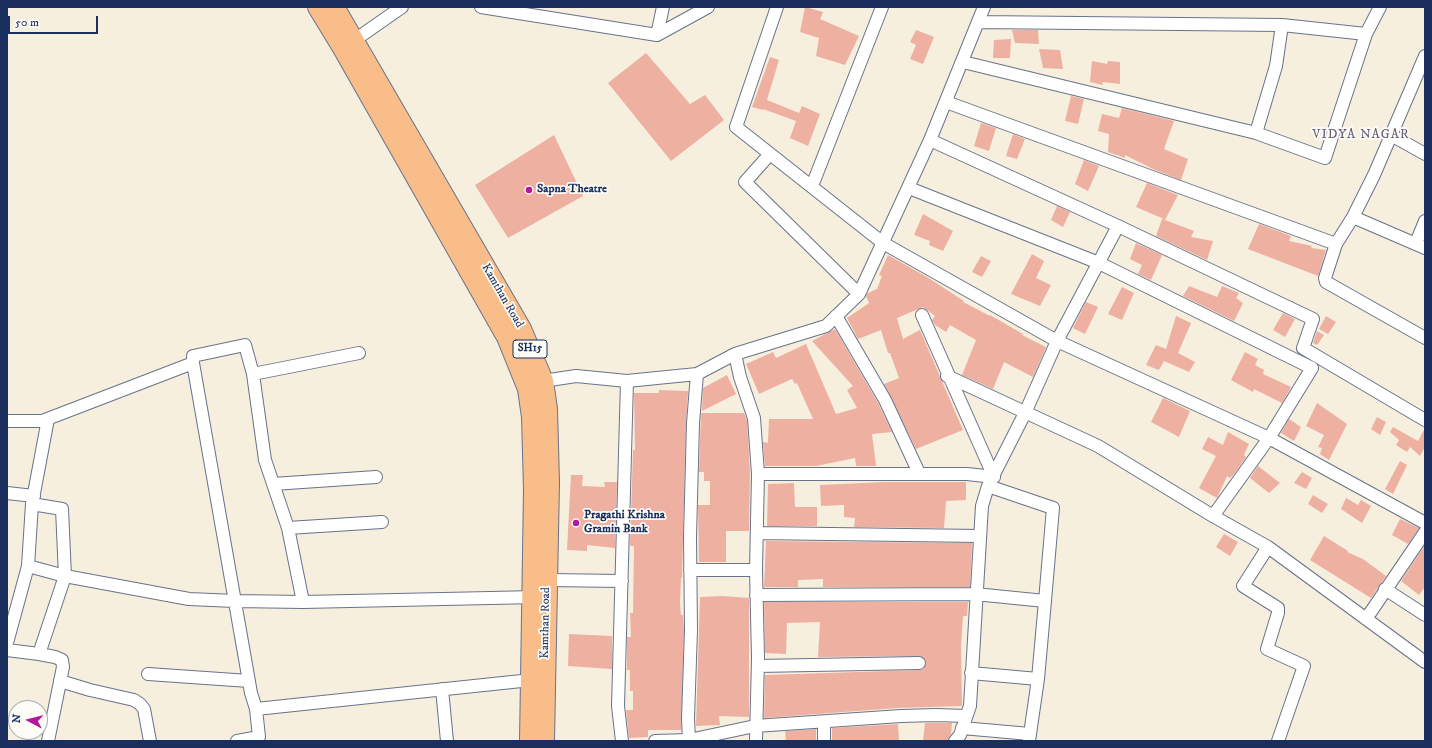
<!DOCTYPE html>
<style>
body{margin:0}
#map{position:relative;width:1432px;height:748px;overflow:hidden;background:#f6efde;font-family:"IM FELL DW Pica",serif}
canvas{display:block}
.frame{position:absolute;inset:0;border:8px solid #1b2f5e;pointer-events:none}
.north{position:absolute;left:8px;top:700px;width:40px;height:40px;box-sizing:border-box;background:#fdfcf7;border:1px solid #a3aaba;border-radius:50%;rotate:277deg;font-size:11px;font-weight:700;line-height:16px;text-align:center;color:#1b2f5e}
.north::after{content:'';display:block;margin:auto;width:14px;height:18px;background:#b5179e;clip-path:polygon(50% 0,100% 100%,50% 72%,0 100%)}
.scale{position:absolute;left:8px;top:16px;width:90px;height:18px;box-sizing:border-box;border:2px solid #1b2f5e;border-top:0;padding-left:5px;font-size:12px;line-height:14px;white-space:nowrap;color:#1b2f5e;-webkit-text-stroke:3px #fdfcf7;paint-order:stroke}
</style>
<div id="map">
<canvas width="1432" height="748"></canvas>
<div class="frame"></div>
<div class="north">N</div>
<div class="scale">50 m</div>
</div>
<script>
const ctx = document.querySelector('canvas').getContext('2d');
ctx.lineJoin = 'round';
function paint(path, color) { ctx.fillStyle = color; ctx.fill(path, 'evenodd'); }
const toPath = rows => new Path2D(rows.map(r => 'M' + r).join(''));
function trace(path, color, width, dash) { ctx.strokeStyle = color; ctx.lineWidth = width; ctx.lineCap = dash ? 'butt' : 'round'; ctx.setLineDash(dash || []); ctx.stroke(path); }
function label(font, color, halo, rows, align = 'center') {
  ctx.font = font + ' "IM FELL DW Pica",serif'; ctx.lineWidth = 3.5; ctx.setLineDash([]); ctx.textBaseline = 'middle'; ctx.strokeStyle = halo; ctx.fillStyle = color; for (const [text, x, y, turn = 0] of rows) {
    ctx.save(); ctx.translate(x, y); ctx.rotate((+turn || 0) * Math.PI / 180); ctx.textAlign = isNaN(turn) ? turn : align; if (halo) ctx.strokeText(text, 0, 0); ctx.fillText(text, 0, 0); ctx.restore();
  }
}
paint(toPath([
 [805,7,823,12,820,19,859,36,845,65,816,56,819,38,800,32],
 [916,30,934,37,923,64,910,59,916,45,910,42],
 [1012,30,1038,30,1039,44,1015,43],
 [1011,39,1010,58,993,58,994,40],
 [1039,49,1060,50,1063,69,1043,68],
 [646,53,690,104,705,95,724,120,671,161,608,83],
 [770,57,779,60,767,100,799,113,802,106,820,114,808,146,790,138,796,121,763,109,763,110,752,107],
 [1092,61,1107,64,1108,61,1120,62,1120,84,1102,82,1103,85,1090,82],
 [1071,96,1084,99,1078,124,1065,121],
 [1122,108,1174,121,1164,149,1188,159,1181,180,1153,169,1125,155,1125,158,1108,152,1109,134,1098,131,1102,114,1119,118],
 [981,123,996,128,989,151,974,146],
 [1013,134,1025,139,1017,159,1006,156],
 [554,135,583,196,508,238,475,185],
 [1084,160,1099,166,1088,191,1075,184],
 [1147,183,1178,195,1165,220,1194,231,1191,237,1213,241,1207,260,1156,236,1162,219,1164,219,1136,207],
 [1057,206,1070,212,1063,227,1051,220],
 [923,214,953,231,943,251,929,245,930,241,914,235],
 [1259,224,1291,236,1289,241,1312,246,1311,248,1326,250,1318,276,1248,249],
 [1136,243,1162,255,1151,280,1138,274,1142,265,1130,259],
 [1032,254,1044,261,1036,278,1051,285,1040,306,1011,294],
 [888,255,927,277,964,301,963,302,990,316,990,315,1023,334,1022,335,1046,347,1033,377,1004,362,993,389,962,375,976,340,950,325,946,332,935,325,932,320,935,316,923,307,897,318,903,339,920,330,963,430,916,449,884,384,899,378,890,353,888,353,881,330,858,339,847,318,869,303,866,296,868,293,877,289,882,276,879,275],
 [981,256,991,261,982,277,972,272],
 [1189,286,1217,297,1222,286,1239,293,1236,298,1243,303,1234,321,1183,296],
 [1122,287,1134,293,1122,320,1108,314],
 [1086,302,1098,307,1085,334,1073,328],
 [1283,313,1295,319,1285,337,1273,330],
 [1176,316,1191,323,1178,353,1195,362,1189,372,1164,361,1159,370,1146,365,1156,345,1166,349],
 [1326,316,1336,322,1328,334,1319,329],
 [835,329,878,403,892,432,872,434,876,466,856,466,855,458,816,466,765,466,763,442,768,443,769,419,813,419,797,383,795,384,792,379,759,394,746,364,773,352,776,358,806,344,836,414,857,408,847,390,853,386,812,341],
 [1317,331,1324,335,1317,345,1313,343],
 [1245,352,1258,359,1255,365,1264,370,1263,374,1291,387,1282,403,1254,389,1253,392,1231,380],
 [727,375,736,394,702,411,703,388],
 [659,390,688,391,686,423,682,578,681,578,680,603,681,615,683,615,684,630,681,730,648,730,648,737,629,738,626,710,633,710,633,691,630,691,630,670,627,670,627,637,631,637,630,613,633,613,634,546,630,546,633,450,635,450,634,393,659,393],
 [1163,398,1190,411,1179,437,1151,422],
 [1317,403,1347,424,1329,460,1320,454,1322,448,1318,447,1324,435,1306,426],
 [701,413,744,413,747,420,750,472,749,531,726,531,726,562,699,562,698,505,710,505,710,481,704,481,704,472,699,472],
 [1377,417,1386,422,1380,435,1371,429],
 [1289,419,1301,427,1294,441,1281,433],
 [1393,427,1418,441,1425,428,1425,447,1420,456,1410,447,1407,452,1396,445,1399,440,1390,432],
 [1228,432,1249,444,1244,455,1246,457,1234,474,1230,478,1227,476,1217,498,1199,488,1216,456,1202,449,1208,437,1223,445],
 [1400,461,1407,465,1393,494,1385,489],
 [1258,466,1280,483,1269,493,1250,478],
 [1302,472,1312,478,1306,489,1294,483],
 [571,475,583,475,582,486,605,487,604,482,617,482,615,548,587,545,587,551,567,550],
 [885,482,966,482,966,500,946,501,944,528,854,527,855,518,844,517,844,505,821,506,820,485],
 [794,483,795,507,817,507,817,526,767,526,768,484],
 [1313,495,1328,504,1322,513,1308,504],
 [1346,498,1358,505,1361,500,1371,506,1362,523,1341,509],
 [1400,519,1419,528,1408,544,1392,535],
 [1224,534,1238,542,1230,556,1216,547],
 [1324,536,1348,551,1347,552,1363,559,1386,576,1371,598,1310,560],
 [766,541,972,543,970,587,823,587,823,579,798,580,798,587,764,587],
 [1425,545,1425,587,1419,595,1401,581],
 [723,596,749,598,749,717,719,716,720,725,696,726,700,597],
 [764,602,968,602,967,616,963,616,961,646,962,706,897,708,764,718,765,675,919,670,923,669,926,663,925,659,919,656,818,657,820,622,787,623,786,654,765,653],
 [569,634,612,636,612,669,568,666],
 [925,723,952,723,951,734,947,741,923,741],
 [898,724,899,741,832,741,832,728],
 [816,729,816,741,786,741,785,731]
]), '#eeb0a1');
const street = toPath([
 [481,7,657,35,708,7],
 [777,7,736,127,883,243,1057,341,1269,438,1425,523],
 [978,22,1282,25,1366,34],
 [657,35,663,7],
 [349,44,402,7],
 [1425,56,1374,175,1353,217,1336,244,1325,278,1326,282,1425,338],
 [963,62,1256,133,1325,158,1366,34,1380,7],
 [946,102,1336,244],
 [1256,133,1276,66,1282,25],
 [1391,135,1425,154],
 [930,140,1118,226,1313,319,1303,348,1425,420],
 [770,154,745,182,859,294],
 [812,186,882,7],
 [909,188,1099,263,1312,368,1269,438,1213,516,1268,547,1425,662],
 [1353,217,1425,248],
 [1416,243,1425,221],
 [922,315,994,477],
 [836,316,885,400,919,473],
 [735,354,740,377,754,418,758,474,756,570,758,658,756,741],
 [193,363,251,693,256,709],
 [253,374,265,460,288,528,303,602],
 [947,376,1098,446,1213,516],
 [538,384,543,381,576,376,627,381,697,374,735,354,826,326,859,294,930,140,984,7],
 [7,421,42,421,193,363,193,356,245,345,253,374,359,353],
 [758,474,967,474,994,477],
 [273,484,376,477],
 [7,493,34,496],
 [288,528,382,522],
 [757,533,979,536],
 [1268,547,1243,586,1278,608,1278,613,1267,649,1304,666,1278,741],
 [28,566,65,576,189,599,235,601,303,602,537,597],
 [690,570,756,570],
 [547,580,622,581],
 [1385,589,1425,615],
 [756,595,975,594,1045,601],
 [1366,619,1425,532],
 [7,643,28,566,32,504,48,419],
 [7,650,39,654,65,576,62,509,32,504],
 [39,654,55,657,62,660,63,667,48,741],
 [758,666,919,663],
 [971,673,1038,679,1045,601,1053,508,988,486],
 [148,674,249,681],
 [60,681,90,690,134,700,140,704,144,709,150,741],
 [442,689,447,741],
 [962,728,1030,734],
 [237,741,259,737,256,709,531,680],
 [622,741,618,706,627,381],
 [655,741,689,740,755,726,901,716,936,715,966,716],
 [689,741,688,718,691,630,690,537,693,423,697,374],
 [824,741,824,722],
 [955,741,960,735,970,706,982,506,988,486,1025,413,1057,341,1118,226],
 [1029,741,1038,679]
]);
const primary = toPath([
 [318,7,343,48,507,337,528,389,532,417,534,490,530,741],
 [334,7,521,329,543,381,547,409,549,482,544,741]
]);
trace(street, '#68728b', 14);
trace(primary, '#68728b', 22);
trace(street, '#fff', 12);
trace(primary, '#f8bd89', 20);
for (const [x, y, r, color] of [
 [529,190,4,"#b5179e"],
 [576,523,4,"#b5179e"]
]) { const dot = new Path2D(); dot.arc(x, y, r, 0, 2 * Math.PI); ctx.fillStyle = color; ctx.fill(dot); trace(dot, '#fdfcf7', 1.5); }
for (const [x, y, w] of [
 [530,349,34]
]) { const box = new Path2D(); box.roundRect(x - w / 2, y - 9, w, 18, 3); ctx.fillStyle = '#fdfcf7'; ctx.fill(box); trace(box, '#1b2f5e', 1); }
label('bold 11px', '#1b2f5e', null, [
 ["SH15",530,349]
]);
label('bold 12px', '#1b2f5e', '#fdfcf7', [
 ["Sapna Theatre",537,190],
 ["Pragathi Krishna",584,516],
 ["Gramin Bank",584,530]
], 'left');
label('12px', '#1b2f5e', '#fdfcf7', [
 ["Kamthan Road",502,296,60],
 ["Kamthan Road",546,623,-89]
]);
ctx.letterSpacing = '1px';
label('13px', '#655c75', '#fdfcf7', [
 ["VIDYA NAGAR",1361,135]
]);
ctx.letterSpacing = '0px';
</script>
